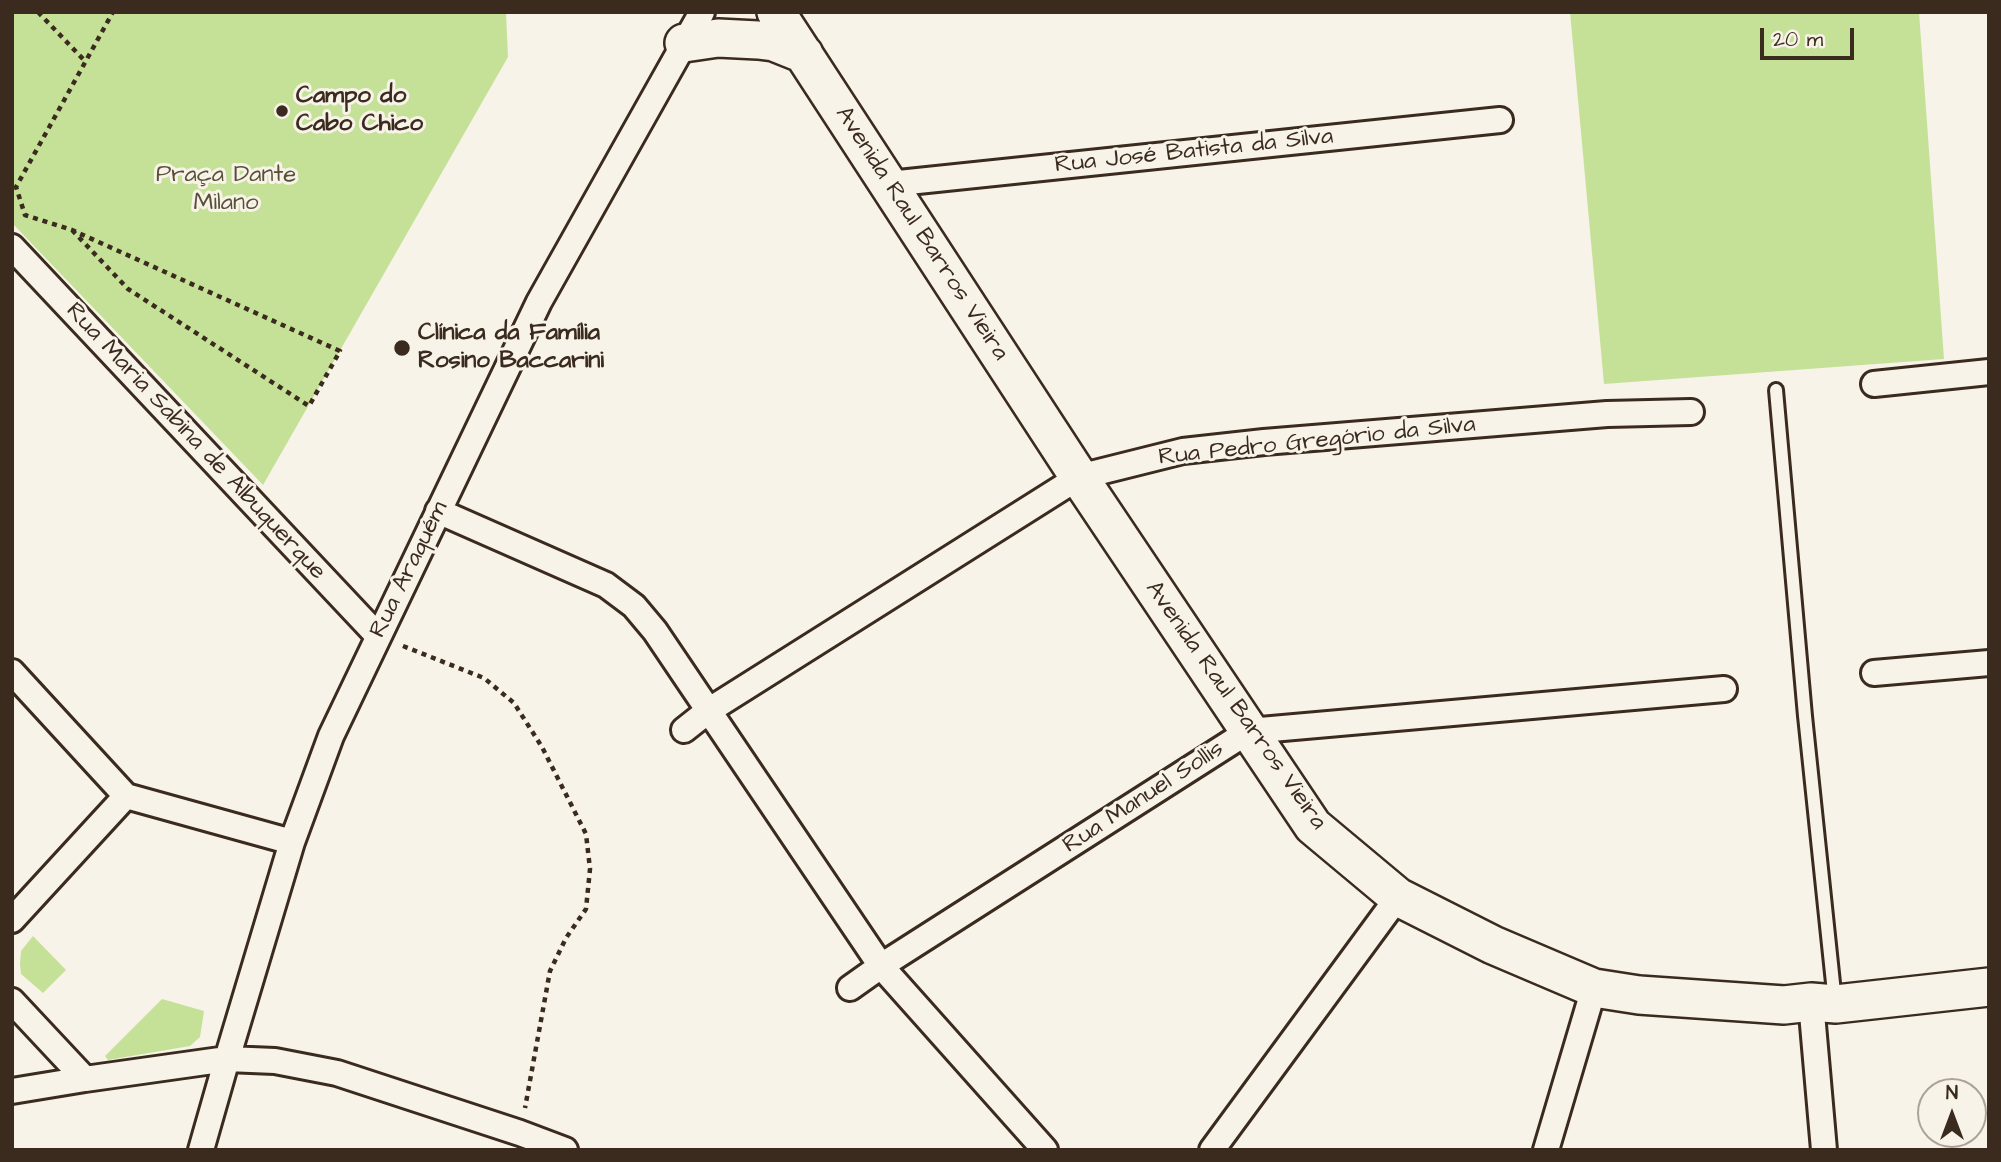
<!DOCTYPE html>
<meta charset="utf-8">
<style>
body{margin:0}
#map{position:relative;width:2001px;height:1162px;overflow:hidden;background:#f7f3e8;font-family:"Architects Daughter",sans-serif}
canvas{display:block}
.frame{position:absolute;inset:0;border:14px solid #3b2a1e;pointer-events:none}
.north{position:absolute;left:1917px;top:1078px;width:70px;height:70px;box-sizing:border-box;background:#f7f3e8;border:2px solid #aca397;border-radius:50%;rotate:0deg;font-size:19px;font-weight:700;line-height:28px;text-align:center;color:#3b2a1e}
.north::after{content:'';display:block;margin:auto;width:24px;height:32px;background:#3b2a1e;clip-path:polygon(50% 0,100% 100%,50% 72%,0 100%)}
.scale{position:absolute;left:1760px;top:28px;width:94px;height:32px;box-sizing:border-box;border:4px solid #3b2a1e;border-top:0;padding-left:9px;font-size:21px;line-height:24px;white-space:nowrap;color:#3b2a1e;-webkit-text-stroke:5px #f7f3e8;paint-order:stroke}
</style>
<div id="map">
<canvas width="2001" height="1162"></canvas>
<div class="frame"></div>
<div class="north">N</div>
<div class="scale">20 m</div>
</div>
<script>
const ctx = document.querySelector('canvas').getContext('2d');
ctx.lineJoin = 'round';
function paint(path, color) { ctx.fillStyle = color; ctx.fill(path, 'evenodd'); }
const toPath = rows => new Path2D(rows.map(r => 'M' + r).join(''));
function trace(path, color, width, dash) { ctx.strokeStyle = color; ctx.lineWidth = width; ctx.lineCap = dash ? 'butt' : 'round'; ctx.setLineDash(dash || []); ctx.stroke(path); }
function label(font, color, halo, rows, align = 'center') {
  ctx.font = font + ' "Architects Daughter",sans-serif'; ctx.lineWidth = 6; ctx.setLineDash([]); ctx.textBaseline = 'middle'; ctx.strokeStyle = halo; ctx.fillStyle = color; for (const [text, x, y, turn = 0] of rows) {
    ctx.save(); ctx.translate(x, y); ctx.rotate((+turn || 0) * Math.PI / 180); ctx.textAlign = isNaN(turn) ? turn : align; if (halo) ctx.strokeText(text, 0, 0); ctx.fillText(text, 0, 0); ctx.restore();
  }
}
paint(toPath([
 [12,12,506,12,508,57,263,485,12,223],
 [1570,12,1919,12,1944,359,1604,384],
 [33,936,66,970,43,993,21,974,20,964,21,951],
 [162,999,204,1011,200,1037,190,1046,108,1060,105,1056]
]), '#c5e198');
const lane = toPath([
 [1776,390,1805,716,1835,1002]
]);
const street = toPath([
 [889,184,1500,120],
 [12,247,378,636],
 [1874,384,1989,372],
 [438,511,606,585,634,606,655,631,881,966,1045,1150],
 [12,672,126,796,292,842],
 [1874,673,1989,663],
 [684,730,708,711,1079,477,1183,451,1264,442,1607,414,1691,412],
 [12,920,126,796],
 [850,988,881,966,1249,731,1724,689],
 [12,1001,85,1079],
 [1811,1002,1824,1150],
 [12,1091,85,1079,227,1059,275,1061,337,1073,520,1133,565,1150],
 [201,1150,227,1059,292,842,331,736,539,302,702,12],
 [1212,1150,1398,897],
 [1546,1150,1594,988]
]);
const secondary = toPath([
 [776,12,1079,477,1313,826,1398,897,1493,945,1594,988,1639,995,1784,1005,1811,1002,1836,1004,1989,987],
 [684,43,718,38,758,40,774,42,804,54]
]);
trace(lane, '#3b2a1e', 18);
trace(street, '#3b2a1e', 30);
trace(secondary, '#3b2a1e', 42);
trace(toPath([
 [38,12,84,60],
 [72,230,128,289,309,406,340,351,72,230,25,215,16,187,113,12],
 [403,646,484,678,514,703,542,747,586,834,590,869,586,909,566,938,550,971,525,1108]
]), '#3b2a1e', 4.5, [5, 5]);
trace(lane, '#f7f3e8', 12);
trace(street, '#f7f3e8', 24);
trace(secondary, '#f7f3e8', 37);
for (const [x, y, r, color] of [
 [282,111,7,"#3b2a1e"],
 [402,348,9,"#3b2a1e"]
]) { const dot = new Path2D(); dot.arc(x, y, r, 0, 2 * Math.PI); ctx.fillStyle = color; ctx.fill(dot); trace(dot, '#f7f3e8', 2.5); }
label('bold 24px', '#3b2a1e', '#f7f3e8', [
 ["Campo do",296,97],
 ["Cabo Chico",296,125],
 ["Clínica da Família",418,334],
 ["Rosino Baccarini",418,362]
], 'left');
label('24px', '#3b2a1e', '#f7f3e8', [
 ["Rua José Batista da Silva",1194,152,-6],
 ["Avenida Raul Barros Vieira",921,234,57],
 ["Rua Maria Sabina de Albuquerque",195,442,47],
 ["Rua Pedro Gregório da Silva",1317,442,-6],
 ["Rua Araquém",410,570,-64],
 ["Avenida Raul Barros Vieira",1235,706,55],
 ["Rua Manuel Sollis",1144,798,-33]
]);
label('24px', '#574f36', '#f7f3e8', [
 ["Praça Dante",226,176],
 ["Milano",226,204]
]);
</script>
